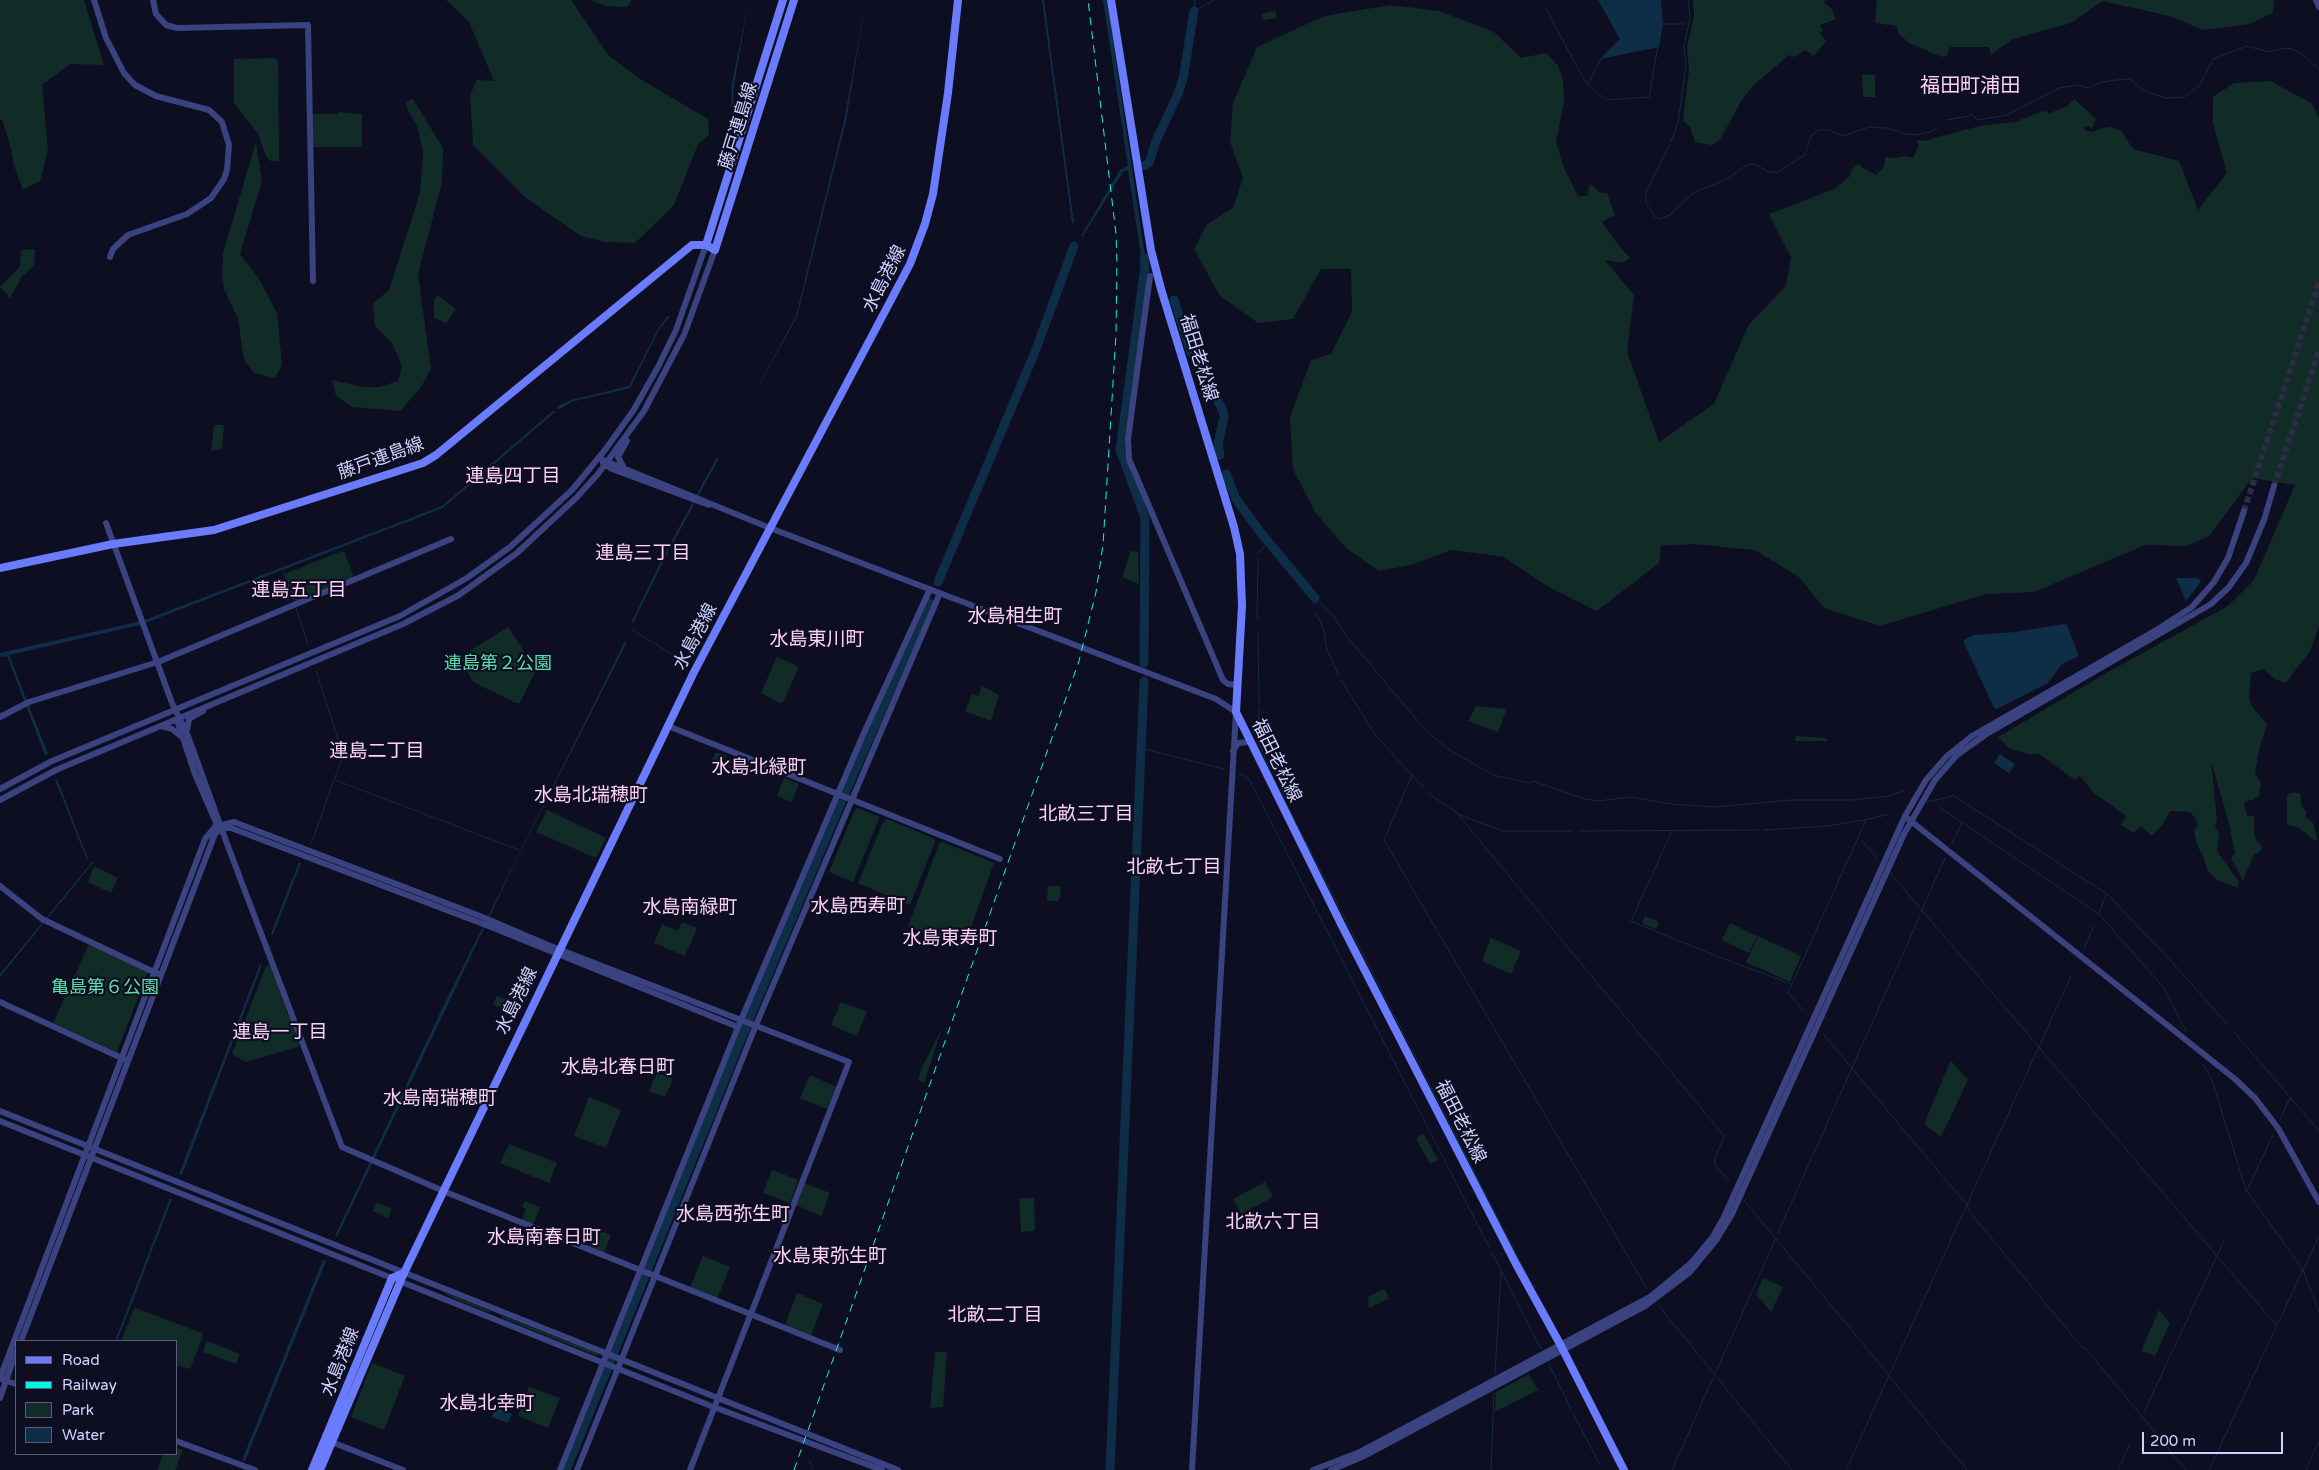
<!DOCTYPE html>
<meta charset="utf-8">
<style>
body{margin:0}
#map{position:relative;width:2319px;height:1470px;overflow:hidden;background:#0e0e22;font-family:"Varela Round",sans-serif}
canvas{display:block}
.legend{position:absolute;left:15px;top:1340px;width:162px;height:115px;box-sizing:border-box;background:#0e0e22;border:1px solid #5c5c7a;margin:0;padding:6px 9px;list-style:none;font-size:15px;color:#d0d2fe}
.legend li{display:flex;align-items:center;gap:10px;height:25px}
.legend b{width:25px;border:1px solid #5c5c7a}
.scale{position:absolute;left:2142px;top:1432px;width:141px;height:22px;box-sizing:border-box;border:2px solid #d0d2fe;border-top:0;padding-left:6px;font-size:15px;line-height:18px;white-space:nowrap;color:#d0d2fe;-webkit-text-stroke:4px #0e0e22;paint-order:stroke}
</style>
<div id="map">
<canvas width="2319" height="1470"></canvas>
<ul class="legend">
<li><b style="height:6px;background:#6a7cfc"></b>Road</li>
<li><b style="height:6px;background:#05f5e8"></b>Railway</li>
<li><b style="height:14px;background:#112c27"></b>Park</li>
<li><b style="height:14px;background:#0e2d47"></b>Water</li>
</ul>
<div class="scale">200 m</div>
</div>
<script>
const ctx = document.querySelector('canvas').getContext('2d');
ctx.lineJoin = 'round';
function paint(path, color) { ctx.fillStyle = color; ctx.fill(path, 'evenodd'); }
const toPath = rows => new Path2D(rows.map(r => 'M' + r).join(''));
function trace(path, color, width, dash) { ctx.strokeStyle = color; ctx.lineWidth = width; ctx.lineCap = dash ? 'butt' : 'round'; ctx.setLineDash(dash || []); ctx.stroke(path); }
function label(font, color, halo, rows, align = 'center') {
  ctx.font = font + ' "Varela Round","Noto Sans JP",sans-serif'; ctx.lineWidth = 4.5; ctx.setLineDash([]); ctx.textBaseline = 'middle'; ctx.strokeStyle = halo; ctx.fillStyle = color; for (const [text, x, y, turn = 0] of rows) {
    ctx.save(); ctx.translate(x, y); ctx.rotate((+turn || 0) * Math.PI / 180); ctx.textAlign = isNaN(turn) ? turn : align; if (halo) ctx.strokeText(text, 0, 0); ctx.fillText(text, 0, 0); ctx.restore();
  }
}
paint(toPath([
 [0,0,84,0,104,65,70,64,42,85,48,150,40,181,23,190,14,166,11,148,2,120,0,120],
 [446,0,571,0,609,56,640,79,708,119,709,135,698,144,674,205,635,243,605,242,581,236,525,197,473,145,470,95,477,80,494,81,469,22],
 [590,0,632,0,627,7,605,6],
 [1693,0,1825,0,1824,3,1831,8,1836,19,1820,25,1823,30,1820,33,1826,41,1814,56,1805,50,1794,57,1789,55,1754,85,1743,98,1720,140,1712,145,1695,142,1690,127,1683,120,1689,70,1687,47,1694,16],
 [1877,0,2274,0,2273,13,2249,24,2203,30,2170,16,2102,1,2071,23,2013,39,1991,55,1989,47,1950,47,1947,55,1942,57,1909,43,1899,34,1897,26,1875,23],
 [1391,5,1439,11,1494,32,1521,58,1547,53,1558,66,1563,79,1564,102,1556,142,1564,168,1578,196,1587,196,1590,184,1601,193,1607,193,1615,215,1602,222,1619,246,1630,258,1622,263,1605,260,1634,295,1627,352,1659,442,1714,404,1749,324,1786,286,1791,257,1769,214,1834,189,1850,176,1852,169,1860,163,1861,167,1876,175,1884,167,1885,157,1896,158,1907,156,1913,158,1919,145,1916,142,1917,140,1923,141,1980,126,2015,122,2043,111,2050,113,2068,106,2074,99,2096,119,2092,129,2089,126,2084,127,2085,131,2093,132,2099,129,2110,127,2121,131,2133,149,2179,161,2198,210,2227,173,2213,123,2213,97,2234,83,2270,81,2311,103,2319,118,2319,626,2310,651,2286,683,2275,679,2263,669,2251,673,2249,699,2253,708,2267,724,2260,746,2255,772,2261,783,2259,796,2253,800,2245,801,2244,805,2247,816,2254,816,2254,831,2256,840,2262,846,2261,851,2254,855,2244,876,2244,882,2231,858,2235,853,2228,819,2211,761,2217,820,2215,826,2219,832,2217,851,2239,882,2237,888,2217,880,2207,870,2204,858,2197,845,2194,831,2198,825,2196,819,2190,812,2170,811,2162,825,2152,836,2141,826,2134,833,2121,825,2126,816,2094,793,2080,776,2075,780,2039,754,2029,754,2010,749,1998,737,2108,672,2228,606,2254,580,2295,485,2252,478,2209,536,2187,546,2145,545,2034,592,1986,594,1880,626,1824,608,1799,577,1755,550,1692,544,1661,546,1659,563,1597,611,1547,586,1504,557,1451,550,1411,565,1379,571,1347,549,1315,512,1293,469,1290,417,1311,360,1331,354,1352,312,1351,269,1321,269,1293,319,1258,323,1220,296,1194,249,1207,224,1233,208,1243,178,1230,142,1233,103,1257,47,1324,16],
 [1275,11,1277,18,1263,20,1261,14],
 [275,58,278,61,279,161,271,161,267,158,258,134,234,103,234,59],
 [1862,74,1875,75,1875,97,1863,97],
 [413,99,443,148,442,182,418,274,431,369,421,387,400,411,353,407,336,396,332,380,363,387,379,387,398,381,402,366,392,343,375,326,373,304,389,290,420,193,423,152,417,126,408,110,406,102],
 [338,112,362,114,362,147,312,147,312,114,338,114],
 [256,142,262,181,240,254,259,279,277,313,282,365,275,378,254,373,244,360,238,319,224,289,222,275,223,253],
 [35,249,34,266,22,276,10,298,0,287,20,267,21,250],
 [437,295,456,309,446,323,434,318,434,301],
 [214,425,224,425,222,449,211,451],
 [342,551,344,552,353,574,352,577,295,601,285,574],
 [1131,551,1138,552,1139,584,1122,577],
 [508,627,535,668,535,672,520,703,516,703,473,682,460,657],
 [777,657,796,665,798,669,783,702,780,703,761,693],
 [982,686,999,695,991,721,965,711,972,694,978,696],
 [1476,706,1507,709,1498,732,1468,721],
 [1796,736,1826,738,1828,741,1795,741],
 [716,752,726,756,722,769,710,764],
 [784,778,799,784,791,802,777,796],
 [2290,793,2300,793,2302,807,2306,811,2306,818,2313,822,2317,840,2314,840,2298,827,2287,825,2287,796],
 [858,808,878,816,879,819,853,882,829,872,855,809],
 [547,810,606,838,596,858,536,832],
 [887,819,933,838,935,842,910,905,858,883,883,822],
 [943,842,994,863,964,947,908,927,939,844],
 [94,866,118,878,111,893,88,882],
 [1048,886,1060,886,1061,896,1058,901,1047,901],
 [1645,916,1659,922,1656,929,1642,923],
 [682,922,697,928,685,956,654,943,662,924,678,931],
 [1730,923,1757,936,1749,953,1722,940],
 [1758,936,1801,956,1790,982,1746,962],
 [1491,938,1521,951,1511,974,1482,961],
 [89,944,148,972,117,1052,53,1023],
 [266,966,270,966,299,1044,298,1047,246,1062,232,1054],
 [497,996,514,1003,510,1011,493,1004],
 [841,1002,867,1012,857,1036,831,1025],
 [942,1028,924,1083,918,1080,923,1065],
 [1950,1062,1952,1062,1968,1080,1941,1137,1924,1124],
 [657,1073,673,1079,665,1097,649,1091],
 [810,1075,836,1087,827,1109,800,1098],
 [589,1097,621,1110,606,1148,574,1136],
 [1424,1134,1438,1160,1430,1164,1417,1140,1418,1136],
 [509,1144,557,1163,549,1183,500,1163],
 [772,1170,798,1180,790,1203,763,1193],
 [1265,1182,1273,1197,1241,1214,1233,1199],
 [804,1183,830,1193,821,1216,796,1205],
 [1019,1198,1034,1198,1035,1229,1033,1231,1021,1232],
 [525,1201,540,1207,534,1223,530,1224,522,1220,526,1209,522,1207],
 [377,1202,392,1209,388,1218,373,1211],
 [596,1229,611,1235,604,1253,589,1247],
 [703,1256,730,1267,717,1299,690,1287],
 [1763,1278,1783,1287,1771,1312,1756,1294],
 [1384,1289,1389,1298,1369,1308,1368,1297],
 [441,1291,490,1311,489,1313,455,1299],
 [797,1293,823,1304,811,1336,785,1325],
 [136,1308,202,1333,203,1336,190,1369,176,1365,176,1341,121,1341,134,1309],
 [2159,1310,2170,1323,2155,1356,2141,1351],
 [502,1316,598,1353,598,1354,597,1356,502,1318],
 [207,1341,240,1354,236,1364,203,1352],
 [935,1352,947,1352,943,1407,930,1408],
 [372,1363,405,1376,384,1430,351,1417],
 [1529,1374,1538,1390,1495,1412,1496,1392],
 [529,1387,560,1398,548,1428,518,1416],
 [176,1448,183,1450,175,1470,157,1470,163,1454,176,1454]
]), '#112c27');
paint(toPath([
 [749,0,734,85,733,107,738,112,731,107,732,83],
 [866,0,846,121,797,317,748,405,796,316,844,121],
 [1042,0,1044,0,1074,223,1072,223],
 [1103,0,1107,0,1147,270,1143,269,1128,170,1123,172,1083,236,1081,236,1120,170,1128,166],
 [1598,0,1661,0,1663,25,1659,47,1600,59,1620,39],
 [668,316,670,317,660,328,630,388,571,402,558,410,557,407,560,405,571,400,629,386,659,327],
 [554,410,555,412,443,508,140,625,9,655,48,754,45,755,7,656,0,657,0,653,145,620,442,506],
 [717,457,719,458,671,547,669,546],
 [667,549,669,550,633,623,631,623],
 [2196,578,2201,580,2200,583,2186,601,2176,578],
 [2064,624,2067,625,2079,656,2062,664,2048,683,1997,709,1994,708,1963,641,1973,635,2015,632],
 [625,641,627,642,518,857,337,1237,335,1236,441,1011],
 [2000,754,2015,764,2009,773,1994,763],
 [57,779,88,859,87,860,55,780],
 [92,862,93,863,0,977,0,974],
 [299,862,301,863,273,935,271,934],
 [260,964,262,965,182,1175,179,1174],
 [170,1198,172,1199,133,1300,117,1341,115,1341],
 [323,1260,326,1261,245,1461,242,1460],
 [496,1407,512,1414,508,1423,492,1417]
]), '#0e2d47');
trace(toPath([
 [1545,7,1582,76,1588,85,1606,100,1649,97,1658,46],
 [1194,9,1195,0],
 [1194,11,1214,0],
 [1662,24,1684,24],
 [1588,84,1601,59],
 [1947,120,1973,115,1977,120,2007,115,2059,88,2077,85,2088,88,2102,82,2117,80,2130,79,2143,90,2165,98,2184,97,2200,85,2213,59,2247,46,2269,52,2285,48,2292,49,2303,55,2319,69],
 [1671,141,1678,123,1686,65,1684,47,1690,18,1688,0],
 [1669,146,1646,192,1646,203,1654,216,1660,219,1670,215,1693,193,1727,179,1748,164,1757,165,1768,172,1778,172,1805,155,1811,136,1819,130,1829,130,1843,136,1869,127,1887,128,1905,134,1914,135,1930,132,1937,128],
 [1258,553,1269,543],
 [283,570,294,601],
 [940,583,1038,353,1077,247,1074,246],
 [1315,598,1333,615,1344,633,1428,733,1448,749,1493,775,1530,783,1533,781,1585,799,1598,801,1631,797,1671,804,1715,807,1791,800,1851,800,1889,796,1905,790],
 [1314,604,1315,599],
 [296,608,308,645],
 [1316,614,1323,627,1327,650,1339,676],
 [1257,618,1258,559],
 [631,629,689,665],
 [1258,634,1259,704],
 [1341,680,1376,736,1423,787],
 [1259,709,1258,740,1272,776,1531,1283,1536,1287],
 [1141,748,1224,769],
 [1239,773,1249,779,1489,1247],
 [1412,775,1384,840,1647,1289],
 [335,780,519,850],
 [1428,793,1460,815,1503,831,1573,831],
 [847,794,932,603],
 [1926,802,1954,796,2107,894,2171,961,2228,1025],
 [1939,807,2099,914,2164,988,2186,1031],
 [1456,812,1724,1136,1715,1158,1715,1165,1729,1181],
 [1764,830,1827,826,1870,819,1889,814],
 [1579,831,1759,830],
 [1672,831,1631,921,1706,952,1791,984],
 [1861,840,1878,859],
 [1952,843,1962,823],
 [311,844,343,755,316,670],
 [1891,874,2276,1325],
 [1921,912,1945,858],
 [2098,915,2106,895],
 [2084,948,2094,926],
 [1804,1011,1788,993,1866,820],
 [751,1020,845,800],
 [2234,1032,2319,1131],
 [1823,1034,1967,1205,1969,1211,2081,1346,2086,1349,2186,1470],
 [2203,1064,2212,1080,2246,1190,2303,1270,2319,1312],
 [2280,1119,2290,1098],
 [2246,1192,2273,1135],
 [1744,1200,1967,1470],
 [1778,1233,1920,916],
 [1491,1251,1541,1349],
 [651,1271,749,1026],
 [1659,1306,1792,1470],
 [616,1354,648,1277],
 [1549,1364,1571,1409],
 [1495,1374,1501,1272],
 [1715,1374,1776,1238],
 [2144,1412,2224,1241],
 [1573,1413,1600,1465],
 [809,1459,813,1470],
 [569,1470,610,1369],
 [1491,1470,1494,1393],
 [1672,1470,1713,1378],
 [1846,1470,2071,976],
 [2118,1470,2130,1443],
 [2209,1470,2318,1238],
 [2306,1470,2319,1441]
]), '#0e2d47', 1);
trace(toPath([
 [1143,166,1149,163,1156,141,1178,94,1183,79,1194,11],
 [1144,257,1145,266,1120,450,1145,518,1144,663],
 [1174,300,1191,352,1196,358,1223,411,1224,417,1218,444,1220,455],
 [1226,474,1236,499,1261,533,1315,598],
 [938,582,1035,352,1074,246],
 [566,1470,750,1017,846,791,929,602],
 [1110,1470,1144,681]
]), '#0e2d47', 9);
trace(toPath([
 [2274,486,2319,350],
 [2244,511,2319,282]
]), '#2b2b43', 6, [6, 3]);
trace(toPath([
 [94,0,106,38,124,73,135,85,156,96,209,110,222,122,229,145,227,170,224,179,211,198,187,214,128,235,113,249,110,257],
 [153,0,156,14,166,25,177,28,308,25,313,281],
 [2316,0,2319,7],
 [1150,276,1128,439,1129,459,1223,680,1228,684,1237,685],
 [598,458,770,528,1216,699,1236,712,1192,1470],
 [603,463,612,469,709,505],
 [623,466,618,457,627,441],
 [106,523,172,703,188,736,226,841,342,1147,448,1193,840,1350],
 [0,717,29,702,158,662,451,539],
 [177,720,195,774,218,827],
 [161,726,172,729,182,737],
 [668,726,1000,859],
 [187,730,189,719,203,711],
 [1233,751,1238,743,1250,742],
 [0,789,52,761,400,616,467,578,510,547,572,490,605,450,633,411,658,367,676,330,706,245],
 [0,800,56,770,403,624,459,595,517,553,576,498,598,474,644,411,684,335,715,250],
 [1907,818,2235,1079,2255,1098,2278,1128,2319,1202],
 [0,886,42,919,158,974],
 [0,1002,126,1060],
 [0,1111,898,1470],
 [0,1121,711,1406,882,1470],
 [21,1341,215,834,222,828,231,828,491,927,738,1027],
 [0,1378,205,839,215,827,234,822,480,916,548,945,849,1062,690,1470],
 [3,1380,16,1384],
 [0,1398,16,1352],
 [176,1441,255,1470],
 [329,1441,403,1470],
 [560,1470,738,1027,863,735,930,589],
 [577,1470,756,1025,940,593],
 [1313,1470,1360,1452,1650,1297,1691,1263,1712,1238,1723,1219,1905,816,1926,780,1947,756,1972,736,2158,629,2192,607,2214,582,2228,558,2244,511],
 [1331,1470,1362,1457,1645,1306,1690,1272,1717,1239,1732,1214,1904,834,1935,780,1957,755,1985,735,2211,604,2229,587,2246,563,2264,520,2274,486]
]), '#3a4280', 6);
trace(toPath([
 [1111,0,1151,250,1161,289,1234,527,1240,554,1242,606,1236,712,1342,926,1516,1264,1560,1344,1624,1470],
 [706,245,783,0],
 [0,568,113,544,214,530,392,473,423,463,436,455,692,245,706,245,715,250,794,0],
 [312,1470,392,1278,404,1273],
 [320,1470,404,1273,694,672,910,264,925,224,933,194,948,93,958,0]
]), '#6a7cfc', 8);
trace(toPath([
 [794,1470,1079,661,1096,592,1103,545,1110,432,1116,334,1117,262,1116,234,1088,0]
]), '#05f5e8', 1, [8, 6]);
label('18px', '#d0d2fe', '#0e0e22', [
 ["藤戸連島線",739,126,-73],
 ["水島港線",885,279,-63],
 ["福田老松線",1198,358,73],
 ["藤戸連島線",381,459,-20],
 ["水島港線",696,637,-62],
 ["福田老松線",1276,761,64],
 ["水島港線",517,1001,-64],
 ["福田老松線",1460,1122,63],
 ["水島港線",341,1362,-68]
]);
label('18px', '#5edca9', '#0e0e22', [
 ["連島第２公園",498,664],
 ["亀島第６公園",105,988]
]);
label('19px', '#fed2f5', '#0e0e22', [
 ["連島四丁目",513,477],
 ["連島三丁目",643,554],
 ["連島五丁目",299,591],
 ["水島相生町",1015,617],
 ["水島東川町",817,640],
 ["連島二丁目",377,752],
 ["水島北緑町",759,768],
 ["水島北瑞穂町",591,796],
 ["北畝三丁目",1086,815],
 ["北畝七丁目",1174,868],
 ["水島西寿町",858,907],
 ["水島南緑町",690,908],
 ["水島東寿町",950,939],
 ["連島一丁目",280,1033],
 ["水島北春日町",618,1068],
 ["水島南瑞穂町",440,1099],
 ["水島西弥生町",733,1215],
 ["北畝六丁目",1273,1223],
 ["水島南春日町",544,1238],
 ["水島東弥生町",830,1257],
 ["北畝二丁目",995,1316],
 ["水島北幸町",487,1404]
]);
label('20px', '#fed2f5', '#0e0e22', [
 ["福田町浦田",1970,87]
]);
</script>
